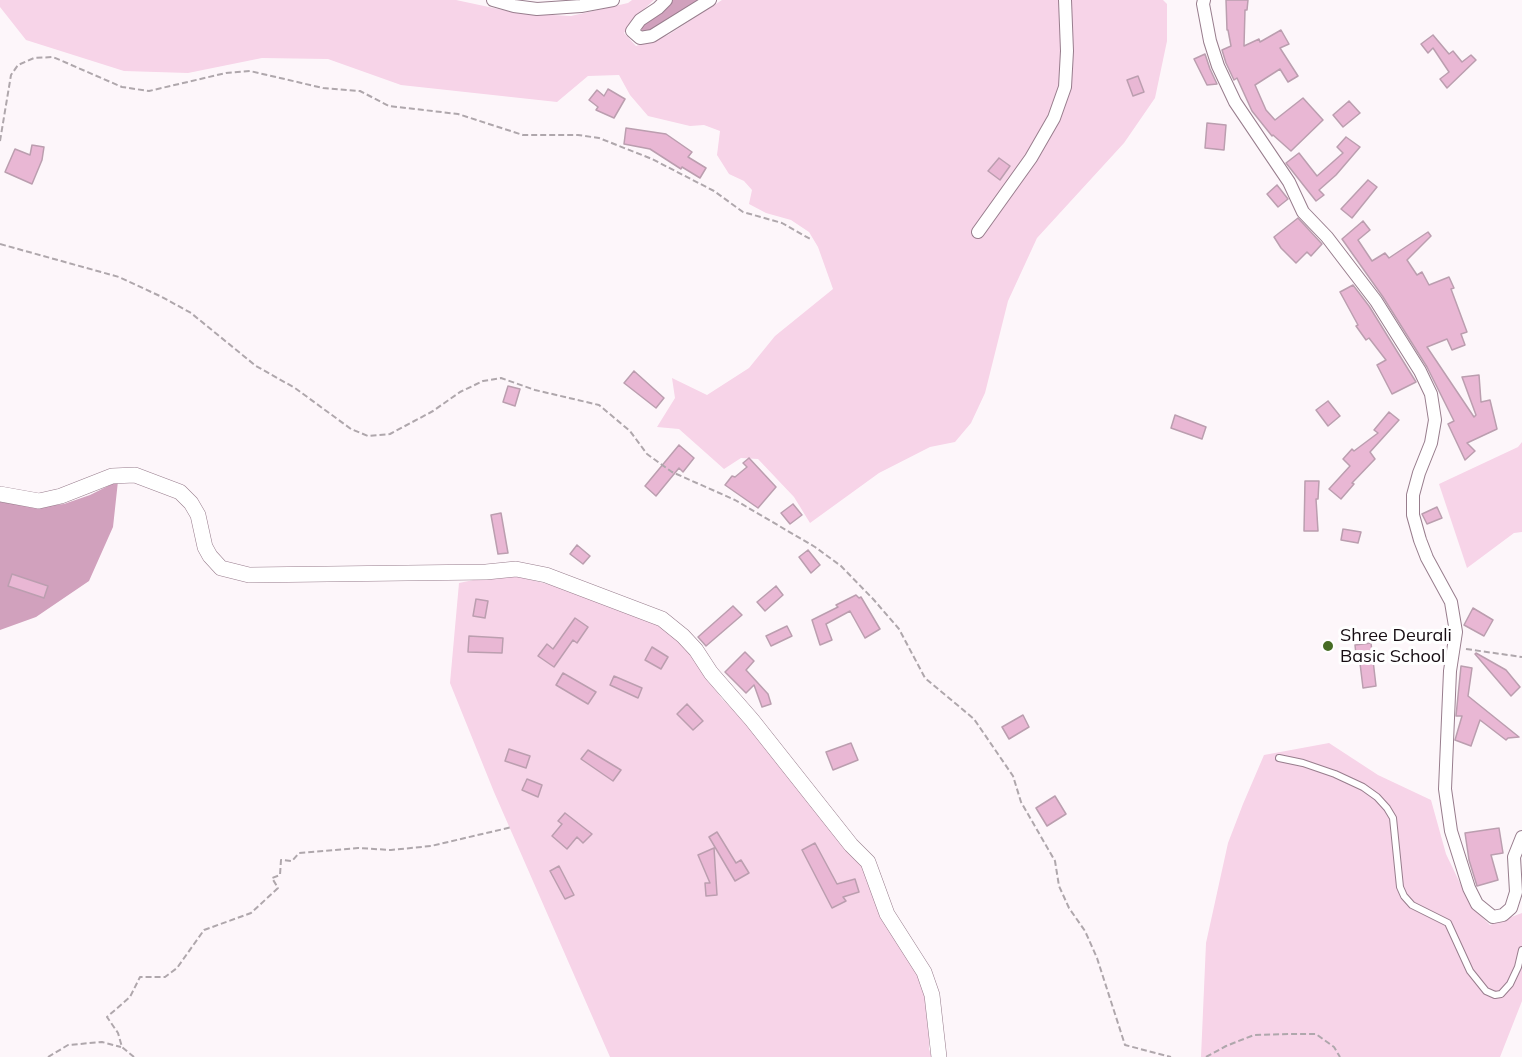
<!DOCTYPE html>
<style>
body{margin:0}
canvas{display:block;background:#fdf6fa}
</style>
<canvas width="1522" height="1057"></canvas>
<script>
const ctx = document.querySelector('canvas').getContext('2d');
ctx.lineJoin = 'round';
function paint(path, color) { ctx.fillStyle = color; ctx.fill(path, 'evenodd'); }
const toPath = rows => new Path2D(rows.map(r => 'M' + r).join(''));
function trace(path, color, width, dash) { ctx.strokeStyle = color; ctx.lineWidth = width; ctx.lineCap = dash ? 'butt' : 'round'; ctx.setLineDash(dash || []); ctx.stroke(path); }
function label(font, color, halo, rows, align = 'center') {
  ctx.font = font + ' Mulish,sans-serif'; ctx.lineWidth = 6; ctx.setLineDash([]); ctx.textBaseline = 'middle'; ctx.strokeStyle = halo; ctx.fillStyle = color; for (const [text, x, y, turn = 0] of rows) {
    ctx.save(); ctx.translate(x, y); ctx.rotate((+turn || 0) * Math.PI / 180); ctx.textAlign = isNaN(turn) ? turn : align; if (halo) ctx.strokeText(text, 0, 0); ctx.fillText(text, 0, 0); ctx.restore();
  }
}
paint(toPath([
 [0,0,456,0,517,13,571,16,628,3,632,0,654,0,632,20,624,33,636,46,668,35,722,0,1163,0,1167,4,1167,41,1155,98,1124,143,1037,238,1008,301,985,393,971,423,955,442,930,447,879,473,810,523,794,497,758,459,741,458,724,469,679,429,657,427,675,398,672,378,707,395,749,368,775,336,833,289,818,247,809,232,791,220,766,213,749,204,752,190,744,181,729,174,717,155,720,131,704,125,690,126,648,116,630,95,619,75,588,76,557,102,401,85,328,59,262,58,188,73,124,71,26,40,0,7],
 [1522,442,1522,532,1514,533,1467,568,1439,484,1518,447],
 [488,577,519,577,584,593,654,622,679,638,722,699,744,720,862,865,921,979,929,1011,929,1049,932,1057,610,1057,494,792,450,683,459,583],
 [1329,743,1378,775,1431,800,1446,854,1471,906,1490,925,1522,913,1522,1001,1500,1057,1201,1057,1206,943,1228,843,1243,804,1264,755]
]), '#f7d4e8');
paint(toPath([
 [672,0,699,0,657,27,643,33,641,27],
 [118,481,113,527,89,581,36,617,0,630,0,502,34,507,64,504,90,495]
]), '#d1a1bd');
const building = toPath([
 [1226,0,1248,0,1247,10,1245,10,1244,46,1259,39,1260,42,1281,30,1289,44,1280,48,1298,76,1288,82,1280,69,1255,85,1266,110,1275,120,1303,98,1323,120,1291,151,1273,135,1272,136,1252,111,1237,78,1234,80,1226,63,1222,50,1231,46,1228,30,1227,30,1226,0],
 [1433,35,1449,54,1453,51,1462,62,1471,55,1476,60,1447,88,1440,79,1449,72,1433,48,1428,53,1421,44,1433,35],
 [1205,54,1210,69,1217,84,1207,85,1194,59,1205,54],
 [1138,76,1144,92,1133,96,1127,80,1138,76],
 [608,89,625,99,614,118,596,110,598,107,589,100,597,90,604,96,608,89],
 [1349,101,1360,113,1343,127,1333,115,1349,101],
 [1207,123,1226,125,1224,150,1205,148,1207,123],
 [626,128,666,134,692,152,688,157,706,168,700,178,682,167,681,169,650,149,624,144,626,128],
 [1346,137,1360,147,1336,175,1319,190,1324,195,1316,201,1286,163,1299,153,1317,176,1343,153,1337,147,1346,137],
 [32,145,44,147,42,160,32,184,5,172,15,149,30,155,32,145],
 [999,158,1010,166,1000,180,988,171,999,158],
 [1368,180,1377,187,1352,218,1341,209,1368,180],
 [1277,185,1288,199,1278,207,1267,194,1277,185],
 [1298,218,1322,244,1311,256,1307,252,1296,263,1281,248,1274,237,1298,218],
 [1363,221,1370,230,1358,240,1372,261,1385,253,1389,258,1428,232,1431,236,1407,260,1417,275,1422,272,1429,285,1449,277,1454,288,1451,289,1467,332,1461,334,1465,345,1452,350,1447,339,1427,347,1474,417,1476,415,1462,377,1479,375,1481,402,1490,400,1497,429,1467,443,1475,451,1465,460,1448,424,1454,421,1427,367,1383,297,1342,239,1363,221],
 [1353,285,1369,306,1416,382,1392,394,1377,365,1386,360,1369,338,1366,340,1356,326,1358,325,1340,292,1353,285],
 [634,371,664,398,656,408,624,383,634,371],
 [508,386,520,389,515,406,503,402,508,386],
 [1328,401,1340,416,1328,426,1316,410,1328,401],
 [1389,412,1399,420,1370,452,1375,459,1352,483,1354,484,1341,499,1329,489,1350,466,1343,459,1352,449,1354,451,1378,433,1374,430,1389,412],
 [1175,415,1206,427,1202,439,1171,428,1175,415],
 [679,445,694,458,683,472,679,468,656,496,645,486,679,445],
 [749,458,776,487,758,508,725,485,732,476,735,477,747,467,743,463,749,458],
 [1305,481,1319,481,1318,499,1316,499,1318,531,1304,531,1305,481],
 [793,504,802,515,790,524,781,513,793,504],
 [1437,507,1442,518,1427,524,1422,514,1437,507],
 [501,513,508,553,498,554,491,515,501,513],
 [1343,529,1361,532,1358,543,1341,540,1343,529],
 [577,545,590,556,583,564,570,554,577,545],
 [808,550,820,565,811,573,799,557,808,550],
 [12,574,48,586,44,598,8,586,12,574],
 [776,586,783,595,765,611,757,602,776,586],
 [856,595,859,598,861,597,880,629,865,638,850,611,826,624,832,640,820,645,812,620,838,607,836,605,856,595],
 [476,599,488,601,485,618,473,616,476,599],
 [733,606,742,615,706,646,698,637,733,606],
 [1473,608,1493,620,1484,636,1464,625,1473,608],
 [575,618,588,627,577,643,573,640,554,667,538,656,547,644,553,649,575,618],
 [787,626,792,636,771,646,766,636,787,626],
 [469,636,503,638,502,653,468,652,469,636],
 [1371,643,1376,686,1363,688,1359,655,1356,655,1355,645,1371,643],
 [652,647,668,657,661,669,645,660,652,647],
 [745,652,754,661,746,670,768,694,771,704,762,707,754,685,746,693,725,672,745,652],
 [1476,653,1506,670,1520,687,1511,696,1475,654,1476,653],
 [1461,666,1472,668,1468,696,1519,737,1508,738,1506,740,1480,720,1471,746,1455,740,1462,716,1456,716,1461,666],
 [563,673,596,692,588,704,556,685,563,673],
 [614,676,642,688,638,698,610,685,614,676],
 [687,704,703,721,693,730,677,714,687,704],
 [1023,715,1029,727,1009,739,1002,727,1023,715],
 [851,743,858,760,833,770,826,752,851,743],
 [509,749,530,756,526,768,505,761,509,749],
 [588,750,621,770,613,781,581,759,588,750],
 [527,779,542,785,538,797,522,790,527,779],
 [1055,796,1066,814,1047,826,1036,808,1055,796],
 [565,813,592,834,583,843,577,837,567,849,552,836,562,824,558,821,565,813],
 [1499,828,1503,853,1491,855,1498,880,1477,886,1469,860,1465,833,1499,828],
 [717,832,736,863,741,860,749,873,735,881,709,837,717,832],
 [815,843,837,884,855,879,859,892,843,897,846,901,832,908,802,850,815,843],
 [714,848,717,895,706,896,705,883,710,883,698,855,714,848],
 [559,866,574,895,565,899,550,871,559,866]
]);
paint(building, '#e9b7d4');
trace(building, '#bb9eaf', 1.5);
const service = toPath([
 [1279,758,1303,763,1335,774,1363,787,1377,797,1387,808,1393,818,1400,887,1404,896,1412,905,1448,923,1470,971,1486,991,1495,995,1501,994,1510,984,1518,967,1522,950]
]);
const minor = toPath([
 [493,0,514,6,537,9,581,6,613,0],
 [666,0,658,8,640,20,632,31,640,38,652,36,710,0],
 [1204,0,1203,4,1210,41,1218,66,1235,102,1289,182,1303,212,1327,237,1376,301,1420,371,1431,394,1435,420,1431,443,1419,473,1413,495,1413,515,1420,540,1427,558,1451,602,1456,632,1450,671,1445,789,1451,831,1469,888,1477,904,1493,917,1503,915,1511,908,1516,892,1514,857,1522,837],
 [978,232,1031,158,1054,118,1065,87,1067,51,1065,0]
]);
const tertiary = toPath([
 [0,494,39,501,61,496,112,476,135,475,180,492,191,503,198,515,205,547,210,556,221,568,249,575,486,572,516,569,546,575,662,619,683,636,696,650,711,673,752,720,851,845,868,862,887,914,924,972,932,995,939,1057]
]);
trace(service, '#987d8d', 8);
trace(minor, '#987d8d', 14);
trace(tertiary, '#987d8d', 16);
trace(toPath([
 [0,141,11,75,18,65,34,58,53,57,122,87,149,91,226,73,250,71,323,88,360,91,389,106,458,114,523,135,578,135,599,138,652,159,714,191,743,212,782,223,812,240],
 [0,244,119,277,162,297,191,313,256,366,295,388,351,429,368,436,390,434,433,411,460,392,483,381,501,378,535,390,599,405,630,431,647,454,672,472,735,500,815,547,841,566,874,600,899,629,925,678,974,719,1013,776,1021,802,1055,861,1059,886,1069,908,1085,931,1097,958,1125,1045,1171,1057],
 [1466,649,1522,657],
 [48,1057,68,1045,102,1042,121,1047],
 [134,1057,122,1047,118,1033,107,1017,130,997,140,977,165,977,177,968,204,930,251,913,278,888,272,878,280,875,281,860,292,861,299,853,358,848,391,850,431,846,512,827],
 [1206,1057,1226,1046,1254,1035,1291,1034,1316,1034,1334,1047,1340,1057]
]), '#afa7ac', 2, [6, 3]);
trace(service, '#fff', 6);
trace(minor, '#fff', 12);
trace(tertiary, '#fff', 15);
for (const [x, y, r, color] of [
 [1328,646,6,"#466b24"]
]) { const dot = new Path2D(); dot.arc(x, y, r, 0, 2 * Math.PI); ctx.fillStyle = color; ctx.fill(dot); trace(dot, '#fff', 2); }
label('18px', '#160c12', '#fff', [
 ["Shree Deurali",1340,636],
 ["Basic School",1340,657]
], 'left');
</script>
